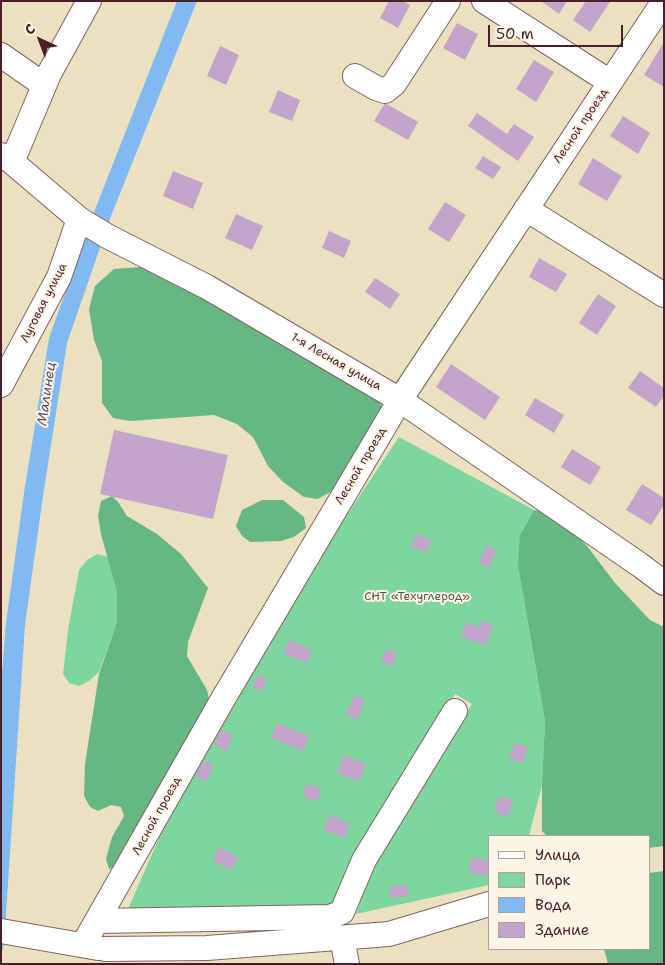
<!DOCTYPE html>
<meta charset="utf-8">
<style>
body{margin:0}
#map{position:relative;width:665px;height:965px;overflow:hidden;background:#ebe1c0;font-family:"Shantell Sans",sans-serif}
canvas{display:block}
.frame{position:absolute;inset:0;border:2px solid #4a1f2b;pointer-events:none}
.legend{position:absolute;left:488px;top:835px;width:162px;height:115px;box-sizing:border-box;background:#fcf5e5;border:1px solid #b59f9b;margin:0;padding:6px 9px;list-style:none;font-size:15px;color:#4a1f2b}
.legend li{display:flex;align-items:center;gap:10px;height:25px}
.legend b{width:25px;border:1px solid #b59f9b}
.north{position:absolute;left:15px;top:15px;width:50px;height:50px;-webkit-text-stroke:4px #fcf5e5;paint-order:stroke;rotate:317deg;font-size:14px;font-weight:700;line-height:20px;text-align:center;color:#4a1f2b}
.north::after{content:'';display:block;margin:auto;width:18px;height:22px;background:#4a1f2b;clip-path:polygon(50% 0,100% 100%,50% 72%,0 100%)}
.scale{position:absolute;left:488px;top:25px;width:135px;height:22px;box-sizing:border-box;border:2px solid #4a1f2b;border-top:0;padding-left:6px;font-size:15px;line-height:18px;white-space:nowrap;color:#4a1f2b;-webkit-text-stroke:4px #fcf5e5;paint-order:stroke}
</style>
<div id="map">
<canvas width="665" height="965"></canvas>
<div class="frame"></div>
<ul class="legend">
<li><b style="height:6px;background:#fff"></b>Улица</li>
<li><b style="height:14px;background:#7cd69d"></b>Парк</li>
<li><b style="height:14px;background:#81baf2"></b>Вода</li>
<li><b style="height:14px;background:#c3a4cb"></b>Здание</li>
</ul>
<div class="north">С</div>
<div class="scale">50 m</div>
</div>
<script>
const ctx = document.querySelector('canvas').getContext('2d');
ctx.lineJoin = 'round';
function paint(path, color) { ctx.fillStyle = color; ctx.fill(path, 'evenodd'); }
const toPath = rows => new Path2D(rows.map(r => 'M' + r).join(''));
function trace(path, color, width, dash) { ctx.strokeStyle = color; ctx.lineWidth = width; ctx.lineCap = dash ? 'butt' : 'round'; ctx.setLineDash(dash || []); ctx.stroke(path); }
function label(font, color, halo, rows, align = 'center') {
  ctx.font = font + ' "Shantell Sans",sans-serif'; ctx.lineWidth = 4; ctx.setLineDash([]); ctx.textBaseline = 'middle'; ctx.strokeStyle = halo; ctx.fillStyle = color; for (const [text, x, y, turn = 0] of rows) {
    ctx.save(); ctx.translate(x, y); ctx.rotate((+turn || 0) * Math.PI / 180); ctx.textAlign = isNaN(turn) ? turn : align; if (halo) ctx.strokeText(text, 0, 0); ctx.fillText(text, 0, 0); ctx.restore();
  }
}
paint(toPath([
 [399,437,534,510,520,535,523,594,545,721,542,785,529,836,489,836,489,885,356,914,378,847,472,704,455,694,330,909,126,914,162,831,230,699,286,606],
 [97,554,108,557,117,592,117,622,99,672,89,681,79,686,69,683,63,674,68,630,79,570,87,560]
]), '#7cd69d');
paint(toPath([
 [141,267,192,290,371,391,382,406,378,422,332,491,318,499,304,497,283,482,268,466,253,437,237,424,214,415,130,421,113,418,102,403,102,361,94,340,89,309,95,286,114,269],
 [112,496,118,502,127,516,157,534,181,554,208,588,188,642,187,656,207,690,210,703,118,867,109,869,106,859,112,837,124,816,121,807,111,805,98,811,90,807,84,796,85,764,99,674,117,622,117,592,101,534,98,516,101,501],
 [262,500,283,500,304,517,306,528,294,537,281,541,250,542,242,536,236,526,242,510],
 [534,510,555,513,587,546,615,583,650,620,664,627,664,846,649,848,649,836,547,836,542,831,542,785,545,721,518,565,520,535],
 [664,871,664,964,608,964,604,949,649,949,649,873]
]), '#65b784');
paint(toPath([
 [177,1,197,1,111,216,67,343,43,496,25,625,4,944,1,955,1,685,6,623,24,493,49,338,94,212]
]), '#81baf2');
paint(toPath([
 [389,1,403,1,410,5,398,28,380,18],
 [541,1,567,1,559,14],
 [586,1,610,2,590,32,573,20],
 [457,23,478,34,465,60,443,48],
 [662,45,664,46,664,87,644,75],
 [220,46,239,55,226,85,207,76],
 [534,60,554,72,536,102,516,89],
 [278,90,300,100,292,121,269,112],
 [385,103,418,122,408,140,374,121],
 [477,113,507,134,514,124,534,137,518,161,468,126],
 [623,116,650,133,638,154,610,136],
 [483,156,501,167,493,179,475,168],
 [593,158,622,176,607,201,578,184],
 [173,171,203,183,193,209,163,196],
 [445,202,466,215,449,242,428,229],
 [236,214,263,226,252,250,225,238],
 [329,231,351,241,344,258,322,248],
 [539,258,567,274,556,292,529,277],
 [375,278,400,294,390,309,365,292],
 [598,294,616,306,597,335,579,323],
 [451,364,500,397,485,420,436,387],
 [640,371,664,388,664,396,656,407,628,388],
 [535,398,564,415,554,433,525,415],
 [114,430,228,455,213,519,100,494],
 [572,449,601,467,590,485,561,467],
 [642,484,664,498,664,505,651,525,626,510],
 [416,534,431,540,427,552,411,547],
 [486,545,496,549,490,567,479,564],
 [481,621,493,625,486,645,461,637,466,622,479,627],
 [289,640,312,650,307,663,283,653],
 [386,649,397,653,392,666,381,663],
 [258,675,267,679,261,691,252,687],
 [354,695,365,700,357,720,346,715],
 [277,723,309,736,303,751,271,738],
 [220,730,233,735,227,751,214,745],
 [514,743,528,747,523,763,509,759],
 [344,755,366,764,359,781,337,773],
 [203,760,214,764,207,781,196,777],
 [306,784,321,788,317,801,303,797],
 [499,796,513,800,508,817,494,812],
 [330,814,350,823,344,838,323,829],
 [219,847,238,857,231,870,212,860],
 [471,857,489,860,489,876,469,873],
 [407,885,408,896,390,898,389,887]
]), '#c3a4cb');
const minor = toPath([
 [484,1,610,82],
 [1,55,44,85],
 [355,76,376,88,385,91,394,84,448,1],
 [1,155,12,162,79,219,107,236,207,287,400,400,640,565,664,583],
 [12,162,49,74,89,1],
 [526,209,664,295],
 [1,385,59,277,79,219],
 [97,921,330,917,342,912,364,860,455,711],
 [1,931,98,948],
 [342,938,347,964],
 [83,945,223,699,400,400,664,1],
 [105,949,207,948,389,934,489,904]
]);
trace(minor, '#82635f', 26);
trace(minor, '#fff', 24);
label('12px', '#4a1f2b', '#fcf5e5', [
 ["Лесной проезд",581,126,-56],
 ["Луговая улица",44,303,-63],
 ["1-я Лесная улица",336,362,30],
 ["Лесной проезд",361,466,-59],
 ["Лесной проезд",157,816,-61]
]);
label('12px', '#59564d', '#fcf5e5', [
 ["СНТ «Техуглерод»",417,597]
]);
label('italic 14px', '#5a4e67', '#fcf5e5', [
 ["Малинец",47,394,-82]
]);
</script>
